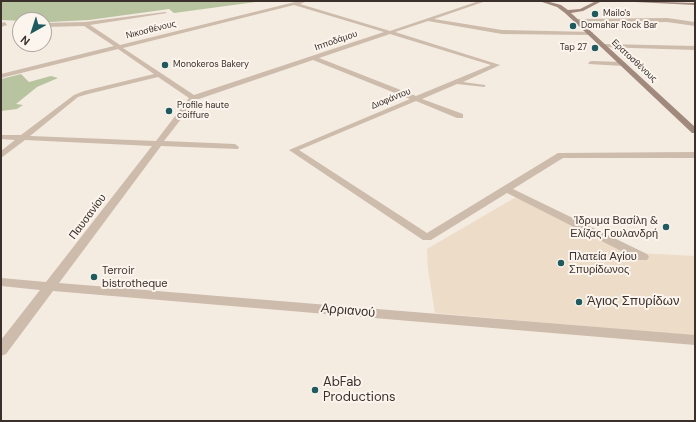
<!DOCTYPE html>
<meta charset="utf-8">
<style>
body{margin:0}
#map{position:relative;width:696px;height:422px;overflow:hidden;background:#f4ebe1;font-family:"DM Sans",sans-serif}
canvas{display:block}
.frame{position:absolute;inset:0;border:2px solid #3b302b;pointer-events:none}
.north{position:absolute;left:12px;top:12px;width:40px;height:40px;box-sizing:border-box;background:#fbf5ee;border:1px solid #aea6a0;border-radius:50%;rotate:219deg;font-size:11px;font-weight:700;line-height:16px;text-align:center;color:#3b302b}
.north::after{content:'';display:block;margin:auto;width:14px;height:18px;background:#1f5a5e;clip-path:polygon(50% 0,100% 100%,50% 72%,0 100%)}
</style>
<div id="map">
<canvas width="696" height="422"></canvas>
<div class="frame"></div>
<div class="north">N</div>
</div>
<script>
const ctx = document.querySelector('canvas').getContext('2d');
ctx.lineJoin = 'round';
function paint(path, color) { ctx.fillStyle = color; ctx.fill(path, 'evenodd'); }
const toPath = rows => new Path2D(rows.map(r => 'M' + r).join(''));
function trace(path, color, width, dash) { ctx.strokeStyle = color; ctx.lineWidth = width; ctx.lineCap = dash ? 'butt' : 'round'; ctx.setLineDash(dash || []); ctx.stroke(path); }
function label(font, color, halo, rows, align = 'center') {
  ctx.font = font + ' "DM Sans",sans-serif'; ctx.lineWidth = 4; ctx.setLineDash([]); ctx.textBaseline = 'middle'; ctx.strokeStyle = halo; ctx.fillStyle = color; for (const [text, x, y, turn = 0] of rows) {
    ctx.save(); ctx.translate(x, y); ctx.rotate((+turn || 0) * Math.PI / 180); ctx.textAlign = isNaN(turn) ? turn : align; if (halo) ctx.strokeText(text, 0, 0); ctx.fillText(text, 0, 0); ctx.restore();
  }
}
paint(toPath([
 [1,1,263,1,174,13,169,9,89,20,50,22,1,20],
 [21,74,29,82,51,76,58,78,37,87,16,104,23,105,17,109,1,111,1,79]
]), '#b8c4a0');
paint(toPath([
 [516,197,636,253,695,256,695,336,435,313,428,269,427,249]
]), '#ecdcc8');
paint(toPath([
 [299,1,307,1,300,4,390,31,479,1,486,1,434,19,502,30,592,32,593,33,590,35,502,34,428,21,395,32,500,65,463,82,485,85,485,87,457,84,422,99,463,114,463,118,457,118,416,101,299,150,427,233,558,153,695,152,695,158,563,158,513,189,647,254,649,257,647,260,639,260,507,193,431,240,423,240,289,150,410,99,313,60,196,100,164,141,235,144,239,147,238,149,161,146,59,283,695,335,695,345,53,291,6,354,1,356,1,340,40,290,1,286,1,278,46,282,152,146,25,140,1,158,1,151,15,140,1,139,1,135,21,135,74,95,84,91,154,74,118,49,1,78,1,74,114,46,84,26,44,27,44,23,85,22,165,12,167,13,90,25,120,45,299,1],
 [294,5,384,32,194,95,123,48,294,5],
 [390,34,491,65,416,96,319,58,390,34],
 [158,77,189,98,156,141,30,136,78,97,88,94,158,77],
 [667,18,695,22,695,26,667,22,577,23,574,21,577,19,667,18],
 [5,22,7,25,1,27,1,23,5,22],
 [604,44,695,46,695,50,602,47,601,46,604,44],
 [591,61,623,62,626,64,623,66,589,64,588,63,591,61]
]), '#cdbbac');
paint(toPath([
 [539,1,546,1,561,5,568,10,580,9,596,1,602,1,583,11,571,13,695,127,695,133,692,133,565,13,557,7,539,1],
 [633,1,695,3,695,5,635,2,633,1]
]), '#a18a7d');
for (const [x, y, r, color] of [
 [595,14,4,"#1f5a5e"],
 [573,26,4,"#1f5a5e"],
 [595,48,4,"#1f5a5e"],
 [165,65,4,"#1f5a5e"],
 [169,111,4,"#1f5a5e"],
 [666,227,4,"#1f5a5e"],
 [561,263,4,"#1f5a5e"],
 [94,277,4,"#1f5a5e"],
 [579,302,4,"#1f5a5e"],
 [315,390,4,"#1f5a5e"]
]) { const dot = new Path2D(); dot.arc(x, y, r, 0, 2 * Math.PI); ctx.fillStyle = color; ctx.fill(dot); trace(dot, '#fbf5ee', 1.5); }
label('9px', '#3b302b', '#fbf5ee', [
 ["Mailo's",603,14],
 ["Domahar Rock Bar",581,26],
 ["Tap 27",587,48,"right"],
 ["Monokeros Bakery",173,65],
 ["Profile haute",177,106],
 ["coiffure",177,116]
], 'left');
label('9px', '#3b302b', '#fbf5ee', [
 ["Νικοσθένους",151,30,-14],
 ["Ιπποδάμου",336,41,-19],
 ["Ερατοσθένους",634,61,43],
 ["Διοφάντου",391,99,-22]
]);
label('11px', '#3b302b', '#fbf5ee', [
 ["Παυσανίου",88,217,-53]
]);
label('11px', '#3b302b', '#fbf5ee', [
 ["Ίδρυμα Βασίλη &",658,221,"right"],
 ["Ελίζας Γουλανδρή",658,234,"right"],
 ["Πλατεία Αγίου",569,257],
 ["Σπυρίδωνος",569,270],
 ["Terroir",102,271],
 ["bistrotheque",102,284]
], 'left');
label('13px', '#3b302b', '#fbf5ee', [
 ["Άγιος Σπυρίδων",587,302],
 ["AbFab",323,383],
 ["Productions",323,398]
], 'left');
label('13px', '#3b302b', '#fbf5ee', [
 ["Αρριανού",348,311,5]
]);
</script>
